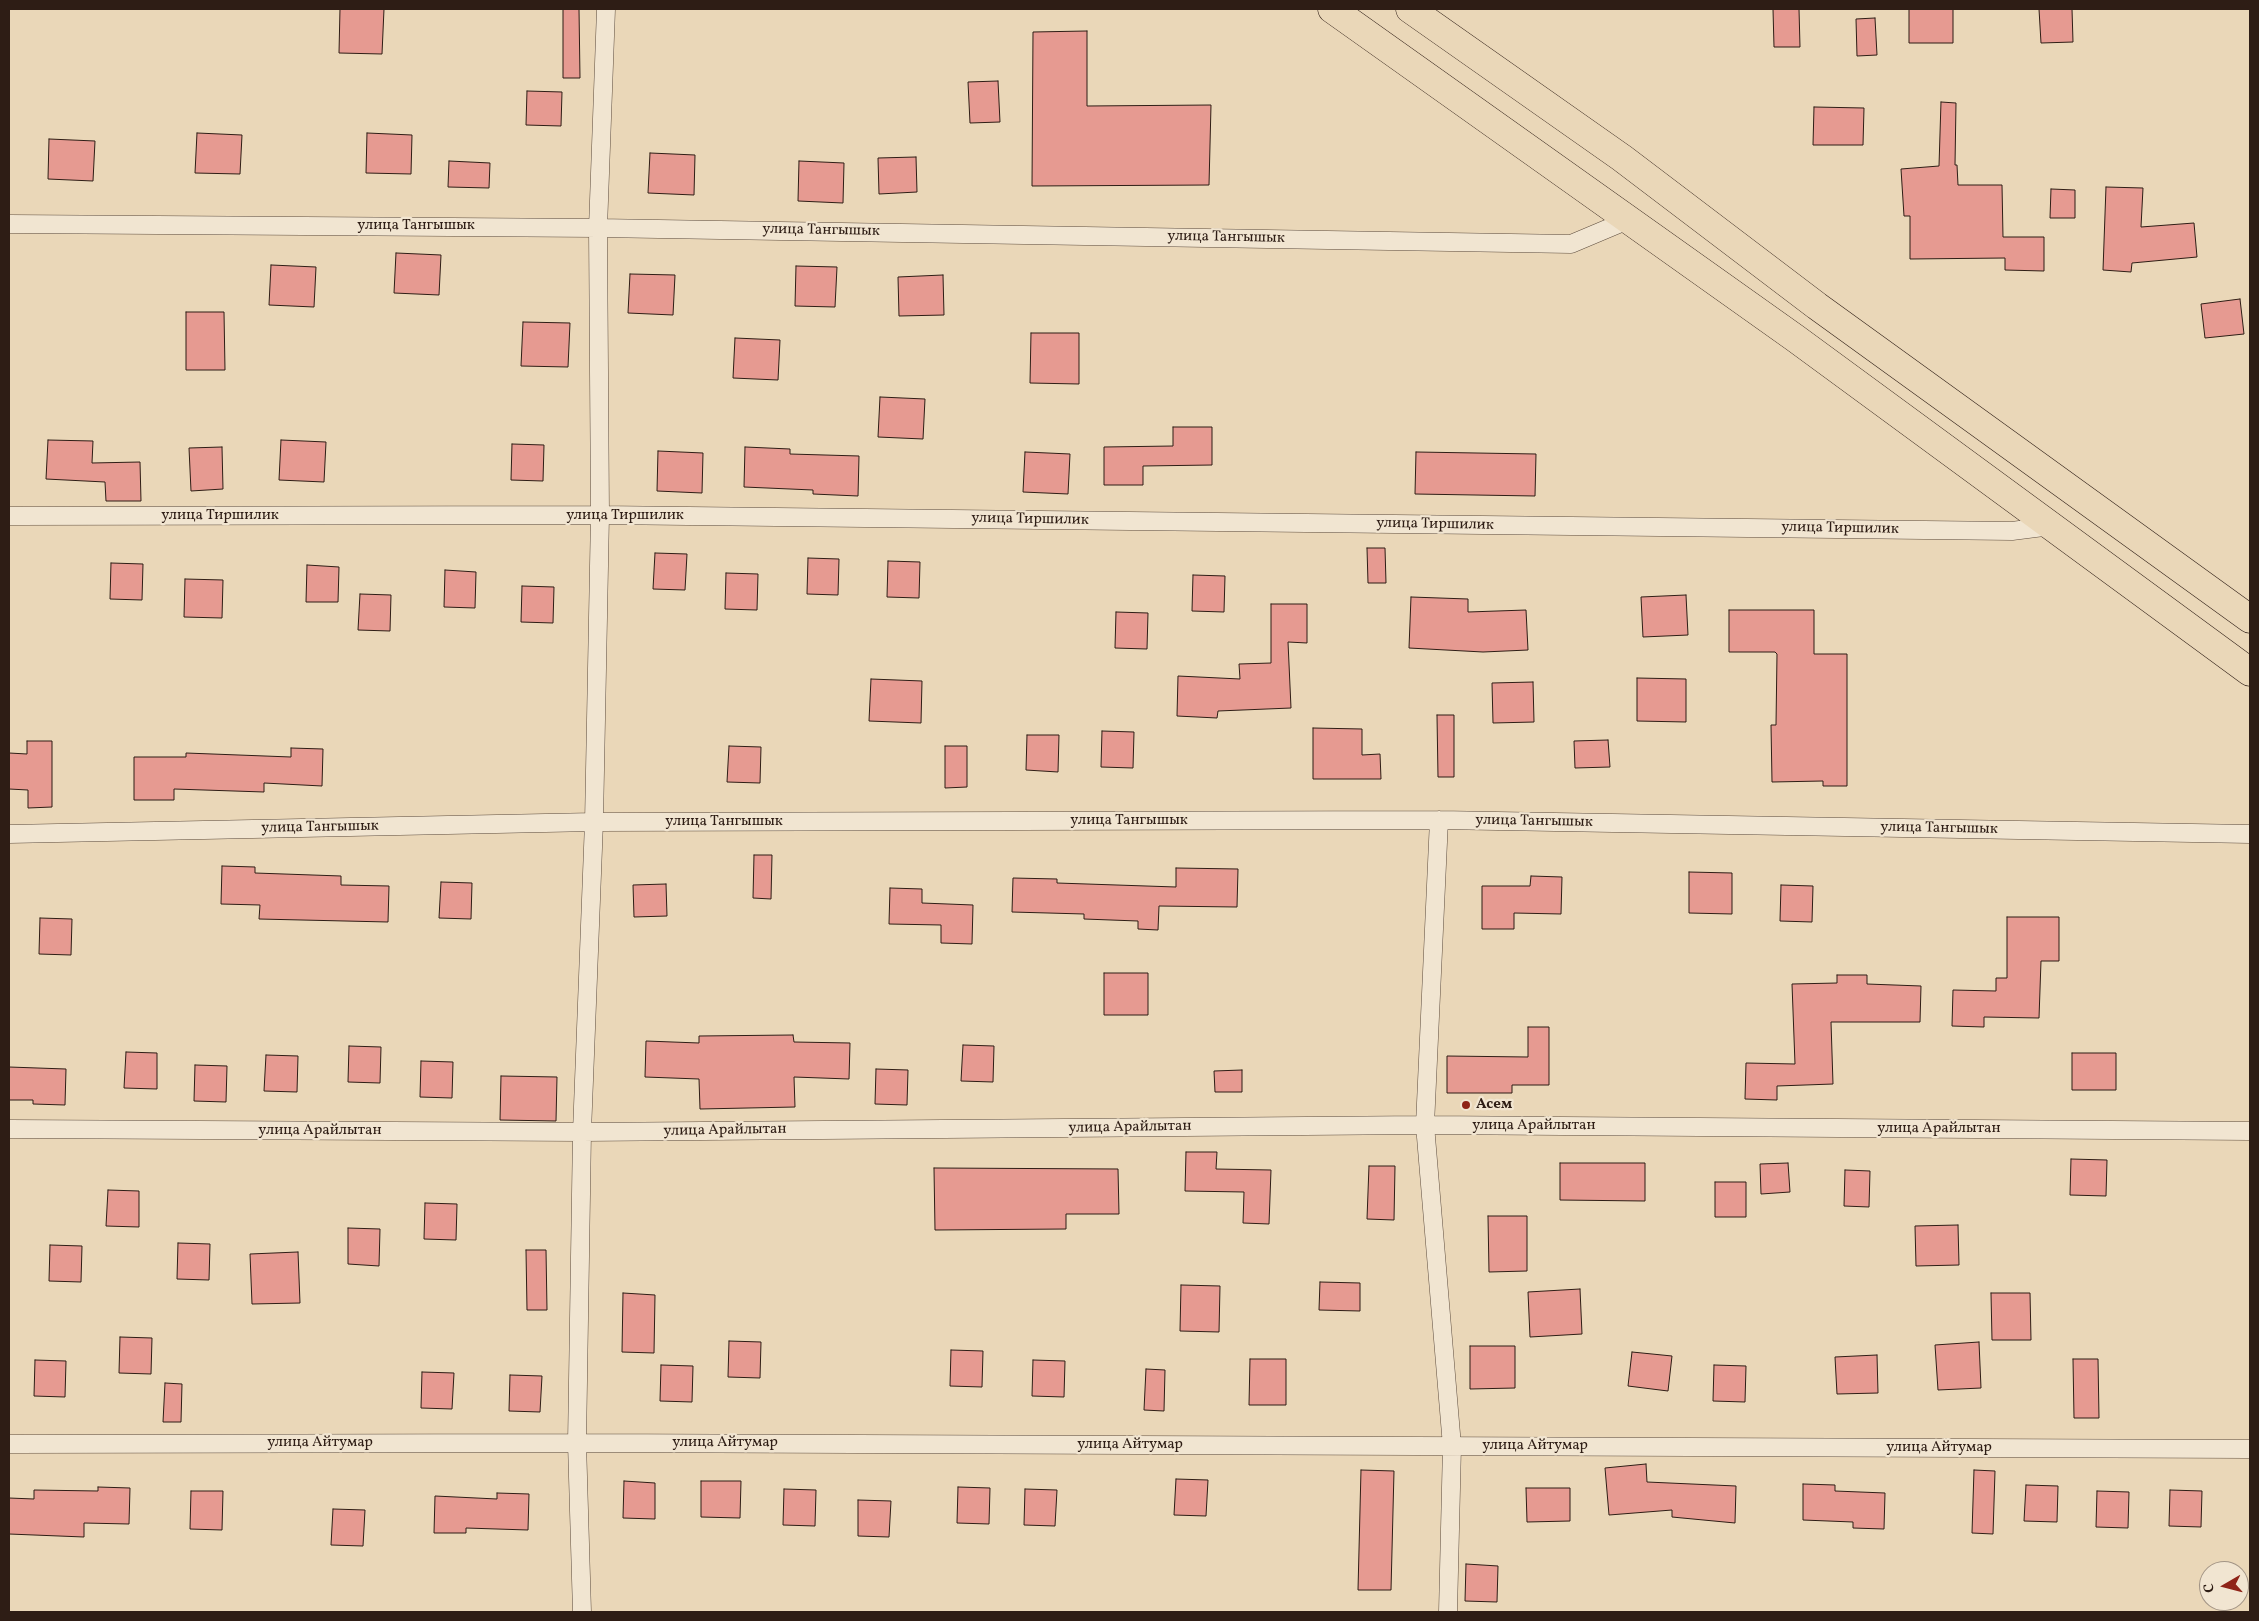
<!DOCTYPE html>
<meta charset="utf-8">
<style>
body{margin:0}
#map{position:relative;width:2259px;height:1621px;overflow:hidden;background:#ead7b8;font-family:Vollkorn,serif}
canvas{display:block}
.frame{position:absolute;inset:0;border:10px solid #2e1d15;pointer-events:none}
.north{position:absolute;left:2199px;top:1561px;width:50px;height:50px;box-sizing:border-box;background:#f1e5d1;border:1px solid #a39586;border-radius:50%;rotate:262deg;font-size:14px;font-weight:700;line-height:20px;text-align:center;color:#2e1d15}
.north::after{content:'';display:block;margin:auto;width:18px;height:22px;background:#8f2418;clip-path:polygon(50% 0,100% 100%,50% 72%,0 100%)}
</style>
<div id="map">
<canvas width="2259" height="1621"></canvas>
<div class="frame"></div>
<div class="north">С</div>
</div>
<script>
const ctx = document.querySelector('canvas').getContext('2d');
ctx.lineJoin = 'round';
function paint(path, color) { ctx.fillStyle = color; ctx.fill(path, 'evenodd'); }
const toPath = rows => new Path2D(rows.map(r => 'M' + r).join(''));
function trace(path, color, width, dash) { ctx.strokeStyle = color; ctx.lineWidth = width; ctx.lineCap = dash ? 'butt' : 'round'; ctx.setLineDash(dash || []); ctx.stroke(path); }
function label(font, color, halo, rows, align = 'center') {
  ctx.font = font + ' Vollkorn,serif'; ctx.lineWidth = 4.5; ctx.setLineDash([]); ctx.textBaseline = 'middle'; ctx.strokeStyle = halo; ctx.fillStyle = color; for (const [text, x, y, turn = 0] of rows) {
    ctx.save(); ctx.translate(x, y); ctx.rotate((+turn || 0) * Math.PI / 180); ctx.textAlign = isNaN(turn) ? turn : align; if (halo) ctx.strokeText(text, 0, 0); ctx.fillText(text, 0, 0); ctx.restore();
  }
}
const building = toPath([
 [340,9,384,9,382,54,339,53,340,9],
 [563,9,579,9,580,78,563,78,563,9],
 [1773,9,1799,9,1800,47,1774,47,1773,9],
 [1909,9,1953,9,1953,43,1909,43,1909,9],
 [2039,9,2072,9,2073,42,2041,43,2039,9],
 [1875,18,1877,55,1857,56,1856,19,1875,18],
 [1087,31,1087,106,1211,105,1209,185,1032,186,1033,32,1087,31],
 [998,81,1000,122,970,123,968,82,998,81],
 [527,91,562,92,561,126,526,125,527,91],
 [1941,102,1956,103,1955,165,1957,165,1958,185,2002,185,2003,237,2044,237,2044,271,2005,270,2005,258,1910,259,1910,216,1904,216,1901,169,1939,166,1941,102],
 [1814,107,1864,108,1863,145,1813,145,1814,107],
 [197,133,242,135,240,174,195,173,197,133],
 [367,133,412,135,411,174,366,173,367,133],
 [49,139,95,141,93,181,48,179,49,139],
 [650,153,695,155,694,195,648,193,650,153],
 [916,157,917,192,879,194,878,158,916,157],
 [449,161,490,163,489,188,448,187,449,161],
 [799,161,844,163,843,203,798,201,799,161],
 [2106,187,2143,188,2141,227,2194,223,2197,257,2132,263,2131,272,2103,270,2106,187],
 [2051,189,2075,190,2075,218,2050,218,2051,189],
 [396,253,441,255,439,295,394,293,396,253],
 [271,265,316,267,314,307,269,305,271,265],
 [796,266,837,267,835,307,795,306,796,266],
 [630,274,675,275,673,315,628,313,630,274],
 [943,275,944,315,899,316,898,277,943,275],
 [2240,299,2244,334,2205,338,2201,304,2240,299],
 [186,312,224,312,225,370,186,370,186,312],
 [523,322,570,323,568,367,521,366,523,322],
 [1031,333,1079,333,1079,384,1030,383,1031,333],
 [735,338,780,340,778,380,733,378,735,338],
 [880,397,925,399,923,439,878,437,880,397],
 [1173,427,1212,427,1212,465,1143,466,1143,485,1104,485,1104,447,1173,446,1173,427],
 [48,440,93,441,92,463,140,462,141,501,106,501,105,482,46,479,48,440],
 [281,440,326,442,324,482,279,480,281,440],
 [512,444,544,445,543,481,511,480,512,444],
 [222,447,223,489,191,491,189,448,222,447],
 [745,447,790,449,790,454,859,456,858,496,813,494,813,490,744,487,745,447],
 [658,451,703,453,702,493,657,491,658,451],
 [1025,452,1070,454,1068,494,1023,492,1025,452],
 [1416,452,1536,454,1535,496,1415,494,1416,452],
 [1367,548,1385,548,1386,583,1368,583,1367,548],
 [655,553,687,554,685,590,653,589,655,553],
 [808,558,839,559,838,595,807,594,808,558],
 [888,561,920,562,919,598,887,597,888,561],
 [111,563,143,564,142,600,110,599,111,563],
 [307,565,339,567,338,602,306,602,307,565],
 [445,570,476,572,475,608,444,607,445,570],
 [726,573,758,574,757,610,725,609,726,573],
 [1193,575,1225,576,1224,612,1192,611,1193,575],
 [185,579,223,580,222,618,184,617,185,579],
 [522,586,554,587,553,623,521,622,522,586],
 [360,594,391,595,390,631,358,630,360,594],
 [1686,595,1688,635,1643,637,1641,597,1686,595],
 [1411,597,1468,599,1468,612,1526,610,1528,650,1483,652,1409,648,1411,597],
 [1271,604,1307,604,1307,643,1288,642,1291,708,1218,711,1217,718,1177,716,1178,676,1240,679,1239,664,1271,663,1271,604],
 [1729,610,1814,610,1814,654,1847,654,1847,786,1823,786,1823,781,1772,782,1771,725,1776,725,1777,654,1775,652,1729,652,1729,610],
 [1116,612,1148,613,1147,649,1115,648,1116,612],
 [1637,678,1686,679,1686,722,1637,721,1637,678],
 [871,679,922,681,921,723,869,721,871,679],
 [1533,682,1534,722,1493,723,1492,683,1533,682],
 [1437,715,1454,715,1454,777,1438,777,1437,715],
 [1313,728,1362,729,1362,755,1380,754,1381,779,1313,779,1313,728],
 [1102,731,1134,732,1133,768,1101,767,1102,731],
 [1027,735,1059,735,1058,772,1026,770,1027,735],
 [1608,740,1610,767,1575,768,1574,741,1608,740],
 [27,741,52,741,52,807,28,808,28,790,9,789,9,753,27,754,27,741],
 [729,746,761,747,760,783,727,782,729,746],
 [945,746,967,746,967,787,945,788,945,746],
 [291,748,323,749,322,786,264,783,264,792,174,789,174,800,134,800,134,757,186,757,186,753,291,757,291,748],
 [754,855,772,855,771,899,753,898,754,855],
 [222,866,255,867,255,873,341,876,341,885,389,886,388,922,259,919,260,905,221,904,222,866],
 [1176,868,1238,869,1237,907,1159,906,1158,930,1138,929,1138,921,1084,919,1084,914,1012,912,1013,878,1057,879,1057,883,1176,887,1176,868],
 [1689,872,1732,873,1732,914,1689,913,1689,872],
 [1531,876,1562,877,1561,914,1514,913,1514,929,1482,929,1482,886,1530,886,1531,876],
 [441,882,472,883,471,919,439,918,441,882],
 [666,884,667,916,634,917,633,885,666,884],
 [1781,885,1813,886,1812,922,1780,921,1781,885],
 [890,888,922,889,922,903,973,905,972,944,941,943,941,925,889,924,890,888],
 [2007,917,2059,917,2059,961,2041,961,2039,1018,1984,1017,1984,1027,1952,1026,1953,990,1996,991,1996,978,2007,978,2007,917],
 [40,918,72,919,71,955,39,954,40,918],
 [1104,973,1148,973,1148,1015,1104,1015,1104,973],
 [1837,975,1867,975,1867,984,1921,986,1920,1022,1831,1022,1833,1084,1777,1086,1777,1100,1745,1099,1746,1063,1795,1064,1792,984,1837,983,1837,975],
 [1528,1027,1549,1027,1549,1085,1512,1085,1512,1093,1447,1093,1447,1056,1528,1057,1528,1027],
 [793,1035,794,1042,850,1043,849,1079,794,1077,795,1107,700,1109,699,1079,645,1077,646,1041,699,1043,699,1036,793,1035],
 [963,1045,994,1046,993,1082,961,1081,963,1045],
 [349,1046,381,1047,380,1083,348,1082,349,1046],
 [126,1052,157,1053,157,1089,124,1088,126,1052],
 [2072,1053,2116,1053,2116,1090,2072,1090,2072,1053],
 [266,1055,298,1056,297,1092,264,1091,266,1055],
 [421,1061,453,1062,452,1098,420,1097,421,1061],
 [195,1065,227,1066,226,1102,194,1101,195,1065],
 [9,1067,66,1069,65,1105,33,1104,33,1100,9,1100,9,1067],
 [876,1069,908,1070,907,1105,875,1104,876,1069],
 [1242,1070,1242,1092,1215,1092,1214,1071,1242,1070],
 [501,1076,557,1077,556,1121,500,1120,501,1076],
 [1186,1152,1217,1152,1216,1169,1271,1170,1269,1224,1243,1223,1244,1192,1185,1191,1186,1152],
 [2071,1159,2107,1160,2106,1196,2070,1195,2071,1159],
 [1560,1163,1645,1163,1645,1201,1560,1200,1560,1163],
 [1788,1163,1790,1192,1761,1194,1760,1164,1788,1163],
 [1369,1166,1395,1166,1394,1220,1367,1219,1369,1166],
 [934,1168,1118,1169,1119,1214,1066,1214,1066,1229,935,1230,934,1168],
 [1845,1170,1870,1171,1869,1207,1844,1206,1845,1170],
 [1715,1182,1746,1182,1746,1217,1715,1217,1715,1182],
 [108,1190,139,1191,139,1227,106,1226,108,1190],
 [425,1203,457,1204,456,1240,424,1239,425,1203],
 [1488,1216,1527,1216,1527,1271,1489,1272,1488,1216],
 [1958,1225,1959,1265,1916,1266,1915,1226,1958,1225],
 [348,1228,380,1229,379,1266,348,1264,348,1228],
 [178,1243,210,1244,209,1280,177,1279,178,1243],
 [50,1245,82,1246,81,1282,49,1281,50,1245],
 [526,1250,546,1250,547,1310,527,1310,526,1250],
 [298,1252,300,1303,252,1304,250,1254,298,1252],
 [1320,1282,1360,1283,1360,1311,1319,1310,1320,1282],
 [1181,1285,1220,1286,1219,1332,1180,1331,1181,1285],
 [1580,1289,1582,1334,1530,1337,1528,1292,1580,1289],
 [623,1293,655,1295,654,1353,622,1352,623,1293],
 [1991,1293,2030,1293,2031,1340,1992,1340,1991,1293],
 [120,1337,152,1338,151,1374,119,1373,120,1337],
 [729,1341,761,1342,760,1378,728,1377,729,1341],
 [1979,1342,1981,1388,1938,1390,1935,1345,1979,1342],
 [1470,1346,1515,1346,1515,1388,1470,1389,1470,1346],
 [951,1350,983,1351,982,1387,950,1386,951,1350],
 [1632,1352,1672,1356,1668,1391,1628,1386,1632,1352],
 [1877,1355,1878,1393,1837,1394,1835,1357,1877,1355],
 [1250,1359,1286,1359,1286,1405,1249,1405,1250,1359],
 [2073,1359,2098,1359,2099,1418,2074,1418,2073,1359],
 [35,1360,66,1361,65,1397,34,1396,35,1360],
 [1033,1360,1065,1361,1064,1397,1032,1396,1033,1360],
 [661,1365,693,1366,692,1402,660,1401,661,1365],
 [1714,1365,1746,1366,1745,1402,1713,1401,1714,1365],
 [1146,1369,1165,1370,1164,1411,1144,1410,1146,1369],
 [422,1372,454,1373,452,1409,421,1408,422,1372],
 [510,1375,542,1376,540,1412,509,1411,510,1375],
 [165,1383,182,1384,181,1422,163,1422,165,1383],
 [1646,1464,1647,1482,1736,1486,1735,1523,1672,1517,1672,1510,1609,1515,1605,1468,1646,1464],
 [1361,1470,1394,1471,1391,1590,1358,1590,1361,1470],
 [1974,1470,1995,1471,1993,1534,1972,1533,1974,1470],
 [1176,1479,1208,1480,1206,1516,1174,1515,1176,1479],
 [624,1481,655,1483,655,1519,623,1518,624,1481],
 [701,1481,741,1481,740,1518,701,1517,701,1481],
 [1803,1484,1835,1485,1835,1491,1885,1493,1884,1529,1853,1528,1853,1522,1803,1520,1803,1484],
 [2026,1485,2058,1486,2057,1522,2024,1521,2026,1485],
 [98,1487,130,1488,129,1524,84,1523,84,1537,9,1534,9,1498,34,1499,34,1490,98,1491,98,1487],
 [958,1487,990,1488,989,1524,957,1523,958,1487],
 [1526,1488,1570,1488,1570,1521,1527,1522,1526,1488],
 [784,1489,816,1490,815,1526,783,1525,784,1489],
 [1025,1489,1057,1490,1055,1526,1024,1525,1025,1489],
 [2170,1490,2202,1491,2201,1527,2169,1526,2170,1490],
 [191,1491,223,1491,222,1530,190,1529,191,1491],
 [2097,1491,2129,1492,2128,1528,2096,1527,2097,1491],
 [497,1493,529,1494,528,1530,466,1528,466,1533,434,1533,435,1496,497,1499,497,1493],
 [858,1500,891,1501,889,1537,858,1536,858,1500],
 [333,1509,365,1510,363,1546,331,1545,333,1509],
 [1466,1564,1498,1566,1497,1602,1465,1601,1466,1564]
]);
paint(building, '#e69a91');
trace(building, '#2e1d15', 1);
const street = toPath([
 [9,224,598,228,1571,244,1628,220],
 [9,516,600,515,2012,531,2051,526],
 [1439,820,1425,1125,1452,1446,1448,1612],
 [9,834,594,822,1439,820,2250,834],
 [9,1129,582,1132,1425,1125,2250,1131],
 [9,1444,577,1443,2250,1449],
 [582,1612,577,1443,582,1132,594,822,600,515,598,228,606,9]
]);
const highway = toPath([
 [1332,9,1795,338,2250,672],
 [1410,9,1622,158,1817,306,2250,619]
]);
trace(street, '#5d4c3e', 19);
trace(highway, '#2e1d15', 29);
trace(street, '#f1e5d1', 18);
trace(highway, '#ead7b8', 28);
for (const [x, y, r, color] of [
 [1466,1105,5,"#8f2418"]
]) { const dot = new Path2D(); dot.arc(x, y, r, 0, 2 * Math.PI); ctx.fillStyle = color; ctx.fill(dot); trace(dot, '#f1e5d1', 2); }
label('15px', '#2e1d15', '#f1e5d1', [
 ["улица Тангышык",416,226],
 ["улица Тангышык",821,231,1],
 ["улица Тангышык",1226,238,1],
 ["улица Тиршилик",220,516],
 ["улица Тиршилик",625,516],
 ["улица Тиршилик",1030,520,1],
 ["улица Тиршилик",1435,525,1],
 ["улица Тиршилик",1840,529,1],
 ["улица Тангышык",1129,821],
 ["улица Тангышык",724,822],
 ["улица Тангышык",1534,822,1],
 ["улица Тангышык",320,828,-1],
 ["улица Тангышык",1939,829,1],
 ["улица Арайлытан",1534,1126],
 ["улица Арайлытан",1130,1128,-1],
 ["улица Арайлытан",1939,1129],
 ["улица Арайлытан",320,1131],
 ["улица Арайлытан",725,1131,-1],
 ["улица Айтумар",320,1443],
 ["улица Айтумар",725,1443],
 ["улица Айтумар",1130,1445],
 ["улица Айтумар",1535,1446],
 ["улица Айтумар",1939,1448]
]);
label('bold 15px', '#2e1d15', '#f1e5d1', [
 ["Асем",1476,1105]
], 'left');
</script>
